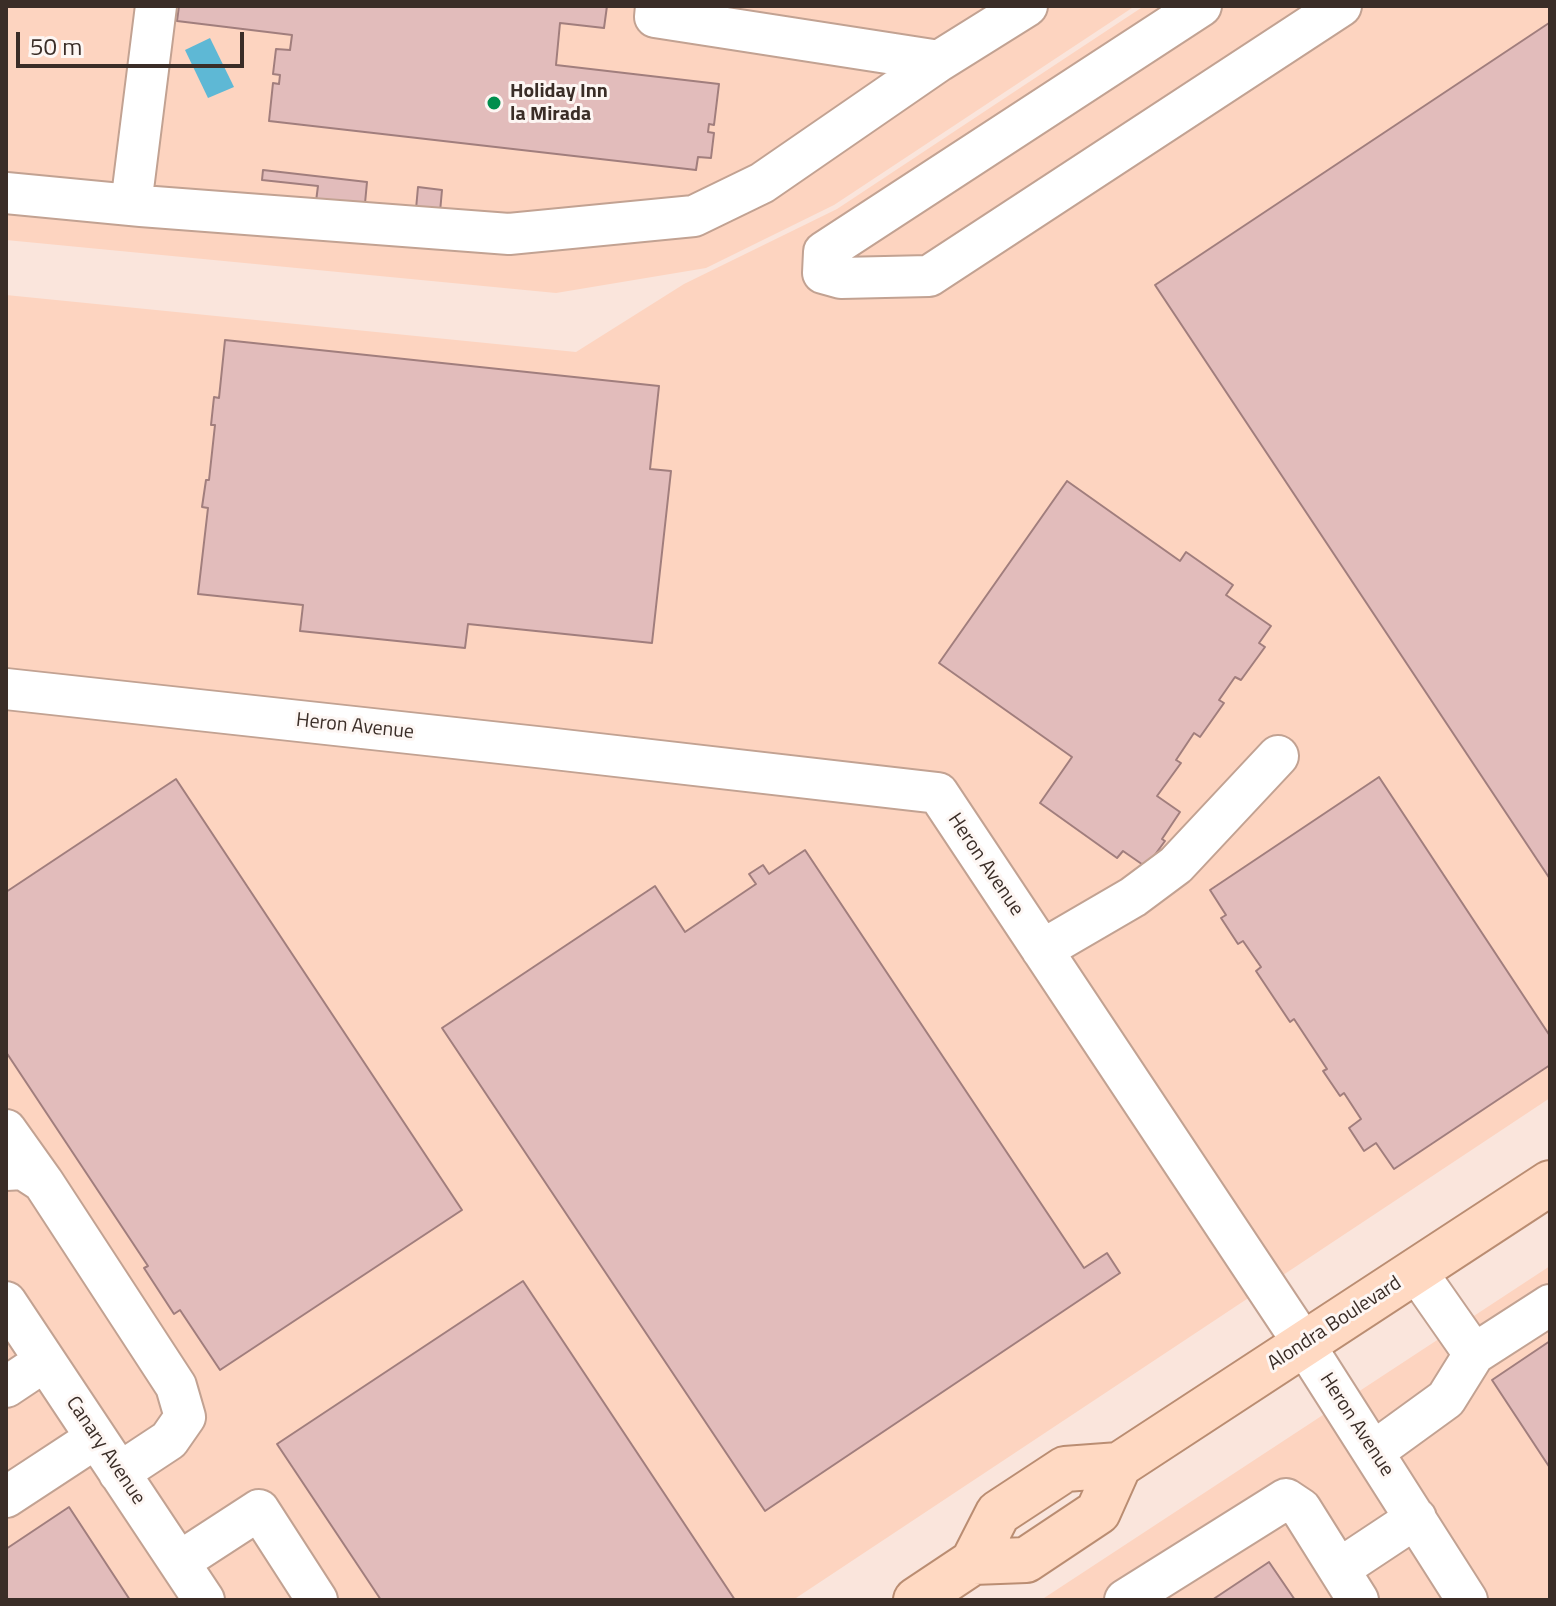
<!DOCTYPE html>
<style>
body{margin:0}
#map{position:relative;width:1556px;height:1606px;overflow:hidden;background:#fae5dc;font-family:"Titillium Web",sans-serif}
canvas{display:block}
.frame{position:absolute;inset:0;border:8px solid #3a2d27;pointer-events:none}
.scale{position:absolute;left:16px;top:32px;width:228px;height:36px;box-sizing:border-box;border:4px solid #3a2d27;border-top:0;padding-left:10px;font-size:24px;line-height:28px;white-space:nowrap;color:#3a2d27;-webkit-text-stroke:6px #fdf6f3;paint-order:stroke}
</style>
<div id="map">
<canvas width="1556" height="1606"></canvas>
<div class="frame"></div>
<div class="scale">50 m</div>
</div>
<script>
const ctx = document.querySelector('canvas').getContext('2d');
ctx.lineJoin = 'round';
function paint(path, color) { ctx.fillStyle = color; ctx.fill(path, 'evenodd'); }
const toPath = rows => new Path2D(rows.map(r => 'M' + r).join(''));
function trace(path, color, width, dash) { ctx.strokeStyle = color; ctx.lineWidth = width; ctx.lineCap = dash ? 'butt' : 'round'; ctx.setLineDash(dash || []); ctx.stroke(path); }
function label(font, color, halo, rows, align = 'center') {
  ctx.font = font + ' "Titillium Web",sans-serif'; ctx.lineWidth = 6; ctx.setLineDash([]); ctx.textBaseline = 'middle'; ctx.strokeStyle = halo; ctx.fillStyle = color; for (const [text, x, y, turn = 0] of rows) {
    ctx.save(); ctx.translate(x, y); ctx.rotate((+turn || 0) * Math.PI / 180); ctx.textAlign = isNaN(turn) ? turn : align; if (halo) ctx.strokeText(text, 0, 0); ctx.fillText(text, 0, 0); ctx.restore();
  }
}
paint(toPath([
 [6,6,1135,6,834,205,706,268,556,293,6,240],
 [1144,6,1550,6,1550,1098,793,1600,6,1600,6,295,576,352,684,284,837,209],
 [1550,1266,1550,1600,1041,1600]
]), '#fdd4c0');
paint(toPath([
 [210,38,234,87,208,98,185,50]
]), '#5eb8d5');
const building = toPath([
 [179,6,607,6,604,28,560,23,556,65,719,84,714,125,709,124,708,132,714,133,711,158,698,157,696,170,269,121,273,83,279,84,280,75,273,74,276,49,290,50,292,35,177,21,179,6],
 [1549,23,1550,24,1550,879,1155,285,1549,23],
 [263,170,367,182,364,214,315,209,318,186,262,180,263,170],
 [418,187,442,190,439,223,415,220,418,187],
 [225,340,659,386,650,469,671,471,652,643,468,624,465,648,300,631,303,605,198,594,208,508,202,507,206,480,209,480,215,425,211,425,214,397,219,398,225,340],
 [1067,481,1180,561,1186,552,1233,585,1226,595,1271,626,1259,643,1265,647,1241,680,1235,677,1219,700,1224,703,1200,737,1194,733,1176,760,1181,763,1157,796,1180,812,1162,839,1165,841,1146,867,1123,851,1117,858,1040,803,1072,757,939,663,1067,481],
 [1379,777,1550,1036,1550,1065,1394,1169,1376,1143,1364,1151,1349,1128,1361,1119,1344,1093,1340,1096,1323,1071,1327,1069,1294,1019,1290,1022,1256,971,1261,967,1243,941,1238,944,1221,918,1226,915,1210,890,1379,777],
 [176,779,462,1210,220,1370,180,1310,174,1314,144,1268,148,1266,6,1052,6,892,176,779],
 [805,850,1084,1268,1107,1253,1120,1273,765,1511,442,1028,655,886,685,932,756,884,749,874,763,865,769,874,805,850],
 [523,1281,735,1600,381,1600,277,1444,523,1281],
 [1550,1341,1550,1468,1492,1380,1550,1341],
 [69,1507,130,1600,6,1600,6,1549,69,1507],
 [1269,1562,1295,1600,1212,1600,1269,1562]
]);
paint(building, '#e2bcbb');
trace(building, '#a17e7d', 2);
const minor = toPath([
 [656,6,655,17,939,61],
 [1201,6,824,252,823,273,841,278,929,276,1341,6],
 [6,193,141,206,509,234,694,216,762,183,939,61,1027,6],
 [131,205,156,6],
 [6,689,546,748,938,793,1304,1344,1467,1600],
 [1042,950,1133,897,1176,865,1278,756],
 [6,1130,43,1182],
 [6,1170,23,1169,43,1182,176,1386,185,1417,169,1440,119,1473],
 [1416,1271,1474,1354,1550,1305],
 [6,1302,204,1600],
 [6,1387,45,1361],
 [1373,1452,1446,1399,1474,1354],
 [6,1497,96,1438],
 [179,1562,259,1510,317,1600],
 [1339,1569,1416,1518],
 [1125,1600,1286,1499,1301,1509,1358,1600]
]);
const major = toPath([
 [973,1562,1026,1560,1098,1512,1119,1465],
 [916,1600,973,1562,998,1513,1065,1469,1119,1465,1550,1183]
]);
trace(minor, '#c2a292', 44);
trace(major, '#ba8d72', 48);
trace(minor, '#fff', 40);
trace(major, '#ffd9c2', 44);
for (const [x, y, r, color] of [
 [494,103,8,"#008e4d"]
]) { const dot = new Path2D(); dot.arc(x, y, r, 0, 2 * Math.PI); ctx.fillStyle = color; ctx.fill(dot); trace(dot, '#fdf6f3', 3); }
label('bold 20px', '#3a2d27', '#fdf6f3', [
 ["Holiday Inn",510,92],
 ["la Mirada",510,115]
], 'left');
label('20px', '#3a2d27', '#fdf6f3', [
 ["Heron Avenue",355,727,6],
 ["Heron Avenue",985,865,56],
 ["Alondra Boulevard",1335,1324,-33],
 ["Heron Avenue",1356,1425,57],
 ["Canary Avenue",105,1451,56]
]);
</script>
